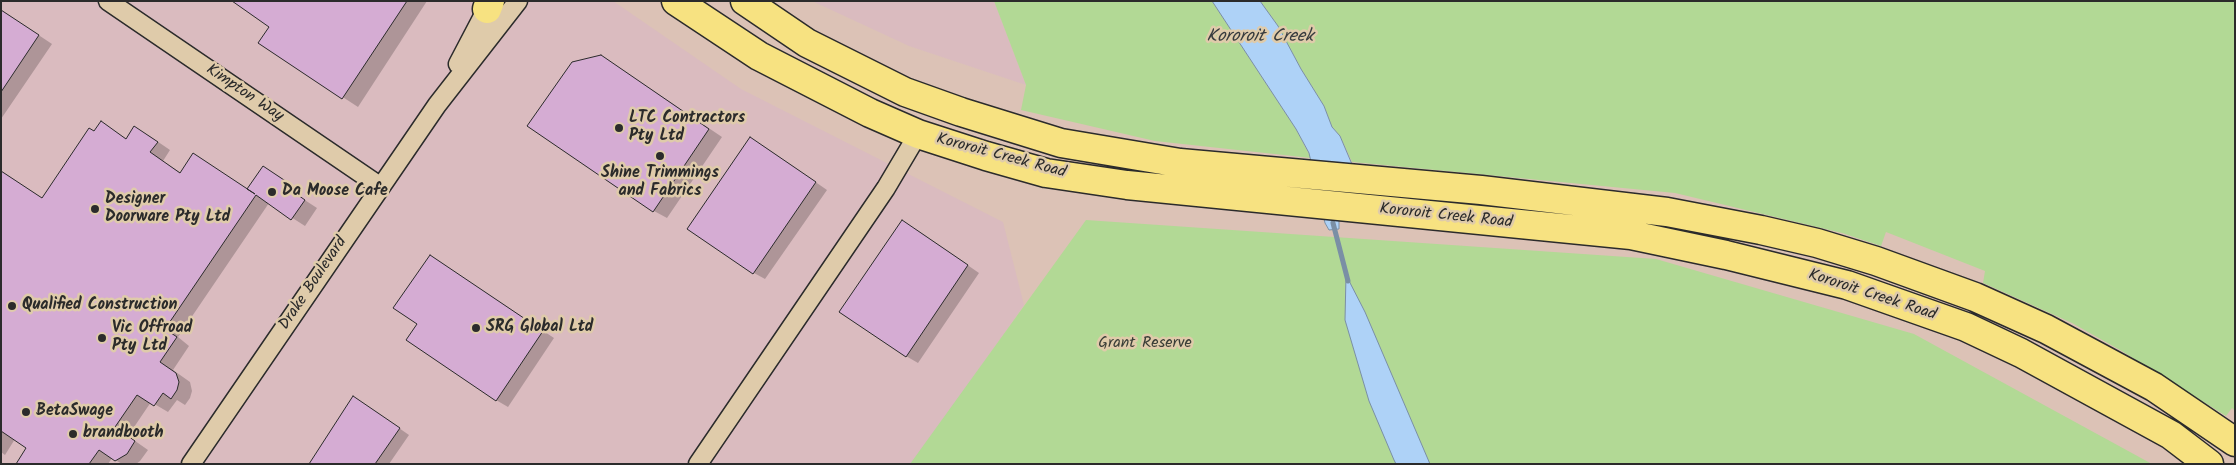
<!DOCTYPE html>
<style>
body{margin:0}
#map{position:relative;width:2236px;height:465px;overflow:hidden;background:#dcc2b6;font-family:Kalam,sans-serif}
canvas{display:block}
.frame{position:absolute;inset:0;border:2px solid #2b2b2b;pointer-events:none}
</style>
<div id="map">
<canvas width="2236" height="465"></canvas>
<div class="frame"></div>
</div>
<script>
const ctx = document.querySelector('canvas').getContext('2d');
ctx.lineJoin = 'round';
function paint(path, color) { ctx.fillStyle = color; ctx.fill(path, 'evenodd'); }
const toPath = rows => new Path2D(rows.map(r => 'M' + r).join(''));
function trace(path, color, width, dash) { ctx.strokeStyle = color; ctx.lineWidth = width; ctx.lineCap = dash ? 'butt' : 'round'; ctx.setLineDash(dash || []); ctx.stroke(path); }
function label(font, color, halo, rows, align = 'center') {
  ctx.font = font + ' Kalam,sans-serif'; ctx.lineWidth = 5; ctx.setLineDash([]); ctx.textBaseline = 'middle'; ctx.strokeStyle = halo; ctx.fillStyle = color; for (const [text, x, y, turn = 0] of rows) {
    ctx.save(); ctx.translate(x, y); ctx.rotate((+turn || 0) * Math.PI / 180); ctx.textAlign = isNaN(turn) ? turn : align; if (halo) ctx.strokeText(text, 0, 0); ctx.fillText(text, 0, 0); ctx.restore();
  }
}
paint(toPath([
 [1,1,613,1,741,89,1003,222,1024,305,914,464,1,464],
 [812,1,994,1,1026,85,909,46]
]), '#dabbbf');
paint(toPath([
 [994,1,1212,1,1296,129,1311,158,1155,141,1021,110,1026,85],
 [1260,1,2235,1,2235,411,2232,408,2226,416,2120,350,2072,323,1983,283,1985,271,1886,232,1881,246,1842,233,1675,193,1352,162,1340,136,1332,127,1324,106,1301,69,1278,26],
 [1086,220,1656,259,1914,334,2152,464,910,464]
]), '#b2d995');
const water = toPath([
 [1212,1,1260,1,1278,26,1301,69,1324,106,1332,127,1340,136,1354,169,1350,192,1339,215,1339,229,1329,230,1325,223,1309,153,1296,129,1212,1],
 [1346,275,1365,312,1430,464,1396,464,1394,460,1369,401,1345,320,1346,275]
]);
paint(water, '#aed2f7');
trace(water, '#7a8fa5', 1);
paint(toPath([
 [234,1,427,1,358,107,260,43,271,26],
 [1,10,52,44,1,119],
 [615,65,722,137,667,218,654,211],
 [101,123,127,139,148,135,170,150,163,161,181,173,248,190,277,175,299,191,297,195,317,208,305,226,269,203,178,337,189,346,173,370,190,382,192,391,190,398,185,405,177,400,168,412,151,402,128,436,148,450,140,461,136,464,122,464,112,458,108,464,17,464,28,448,15,439,5,455,1,452,1,171,43,199],
 [762,145,827,190,765,279,754,273],
 [914,228,979,273,918,363,906,356],
 [441,263,554,338,508,407,496,400],
 [363,403,409,435,389,464,310,464]
]), '#0003');
trace(toPath([
 [1333,223,1348,281]
]), '#7a8fa5', 5);
const building = toPath([
 [232,1,407,1,342,99,258,43,269,27,232,1],
 [1,10,39,35,1,92,1,10],
 [601,55,709,129,653,212,527,126,572,62,601,55],
 [101,121,126,139,134,126,158,142,150,152,180,173,193,153,255,194,247,189,263,166,287,182,285,186,305,200,291,220,256,195,165,329,177,337,160,362,176,373,179,382,177,390,171,399,163,393,154,406,137,395,115,427,135,441,127,454,115,461,99,450,89,464,16,464,26,448,1,431,1,171,42,198,89,128,94,131,101,121],
 [750,137,816,182,753,274,687,229,750,137],
 [902,220,968,265,906,357,839,312,902,220],
 [430,255,543,331,496,401,406,340,417,324,393,308,430,255],
 [353,396,400,428,375,464,309,464,353,396]
]);
paint(building, '#d5acd3');
trace(building, '#2b2b2b', 1);
const street = toPath([
 [108,1,381,187],
 [458,64,491,1],
 [191,464,437,105,518,1],
 [698,464,886,188,918,134]
]);
const primary = toPath([
 [676,1,759,56,870,113,918,134,986,156,1046,173,1127,185,1631,235,1726,255,1847,285,1966,327,2021,353,2171,435,2209,464],
 [745,1,807,43,905,92,961,112,1061,143,1180,163,1481,190,1667,212,1761,230,1817,243,1876,261,1975,297,2046,329,2154,387,2235,442],
 [487,9,490,1]
]);
trace(street, '#2b2b2b', 21);
trace(primary, '#2b2b2b', 31);
trace(street, '#dfcbaa', 18);
trace(primary, '#f7e281', 28);
for (const [x, y, r, color] of [
 [619,128,5,"#2b2b2b"],
 [660,156,5,"#2b2b2b"],
 [272,192,5,"#2b2b2b"],
 [95,209,5,"#2b2b2b"],
 [12,306,5,"#2b2b2b"],
 [476,328,5,"#2b2b2b"],
 [102,338,5,"#2b2b2b"],
 [26,412,5,"#2b2b2b"],
 [73,434,5,"#2b2b2b"]
]) { const dot = new Path2D(); dot.arc(x, y, r, 0, 2 * Math.PI); ctx.fillStyle = color; ctx.fill(dot); trace(dot, '#dfcbaa', 2); }
label('16px', '#2b2b2b', '#dfcbaa', [
 ["Kimpton Way",244,94,34],
 ["Kororoit Creek Road",1001,157,15],
 ["Kororoit Creek Road",1446,217,6],
 ["Drake Boulevard",314,284,-56],
 ["Kororoit Creek Road",1872,296,18]
]);
label('bold 16px', '#2b2b2b', '#dfcbaa', [
 ["LTC Contractors",629,119],
 ["Pty Ltd",629,137],
 ["Shine Trimmings",660,174,"center"],
 ["and Fabrics",660,192,"center"],
 ["Da Moose Cafe",282,192],
 ["Designer",105,200],
 ["Doorware Pty Ltd",105,218],
 ["Qualified Construction",22,306],
 ["SRG Global Ltd",486,328],
 ["Vic Offroad",112,329],
 ["Pty Ltd",112,347],
 ["BetaSwage",36,412],
 ["brandbooth",83,434]
], 'left');
label('16px', '#383c36', '#dfcbaa', [
 ["Grant Reserve",1145,344]
]);
label('italic 18px', '#383c3f', '#dfcbaa', [
 ["Kororoit Creek",1260,38]
]);
</script>
